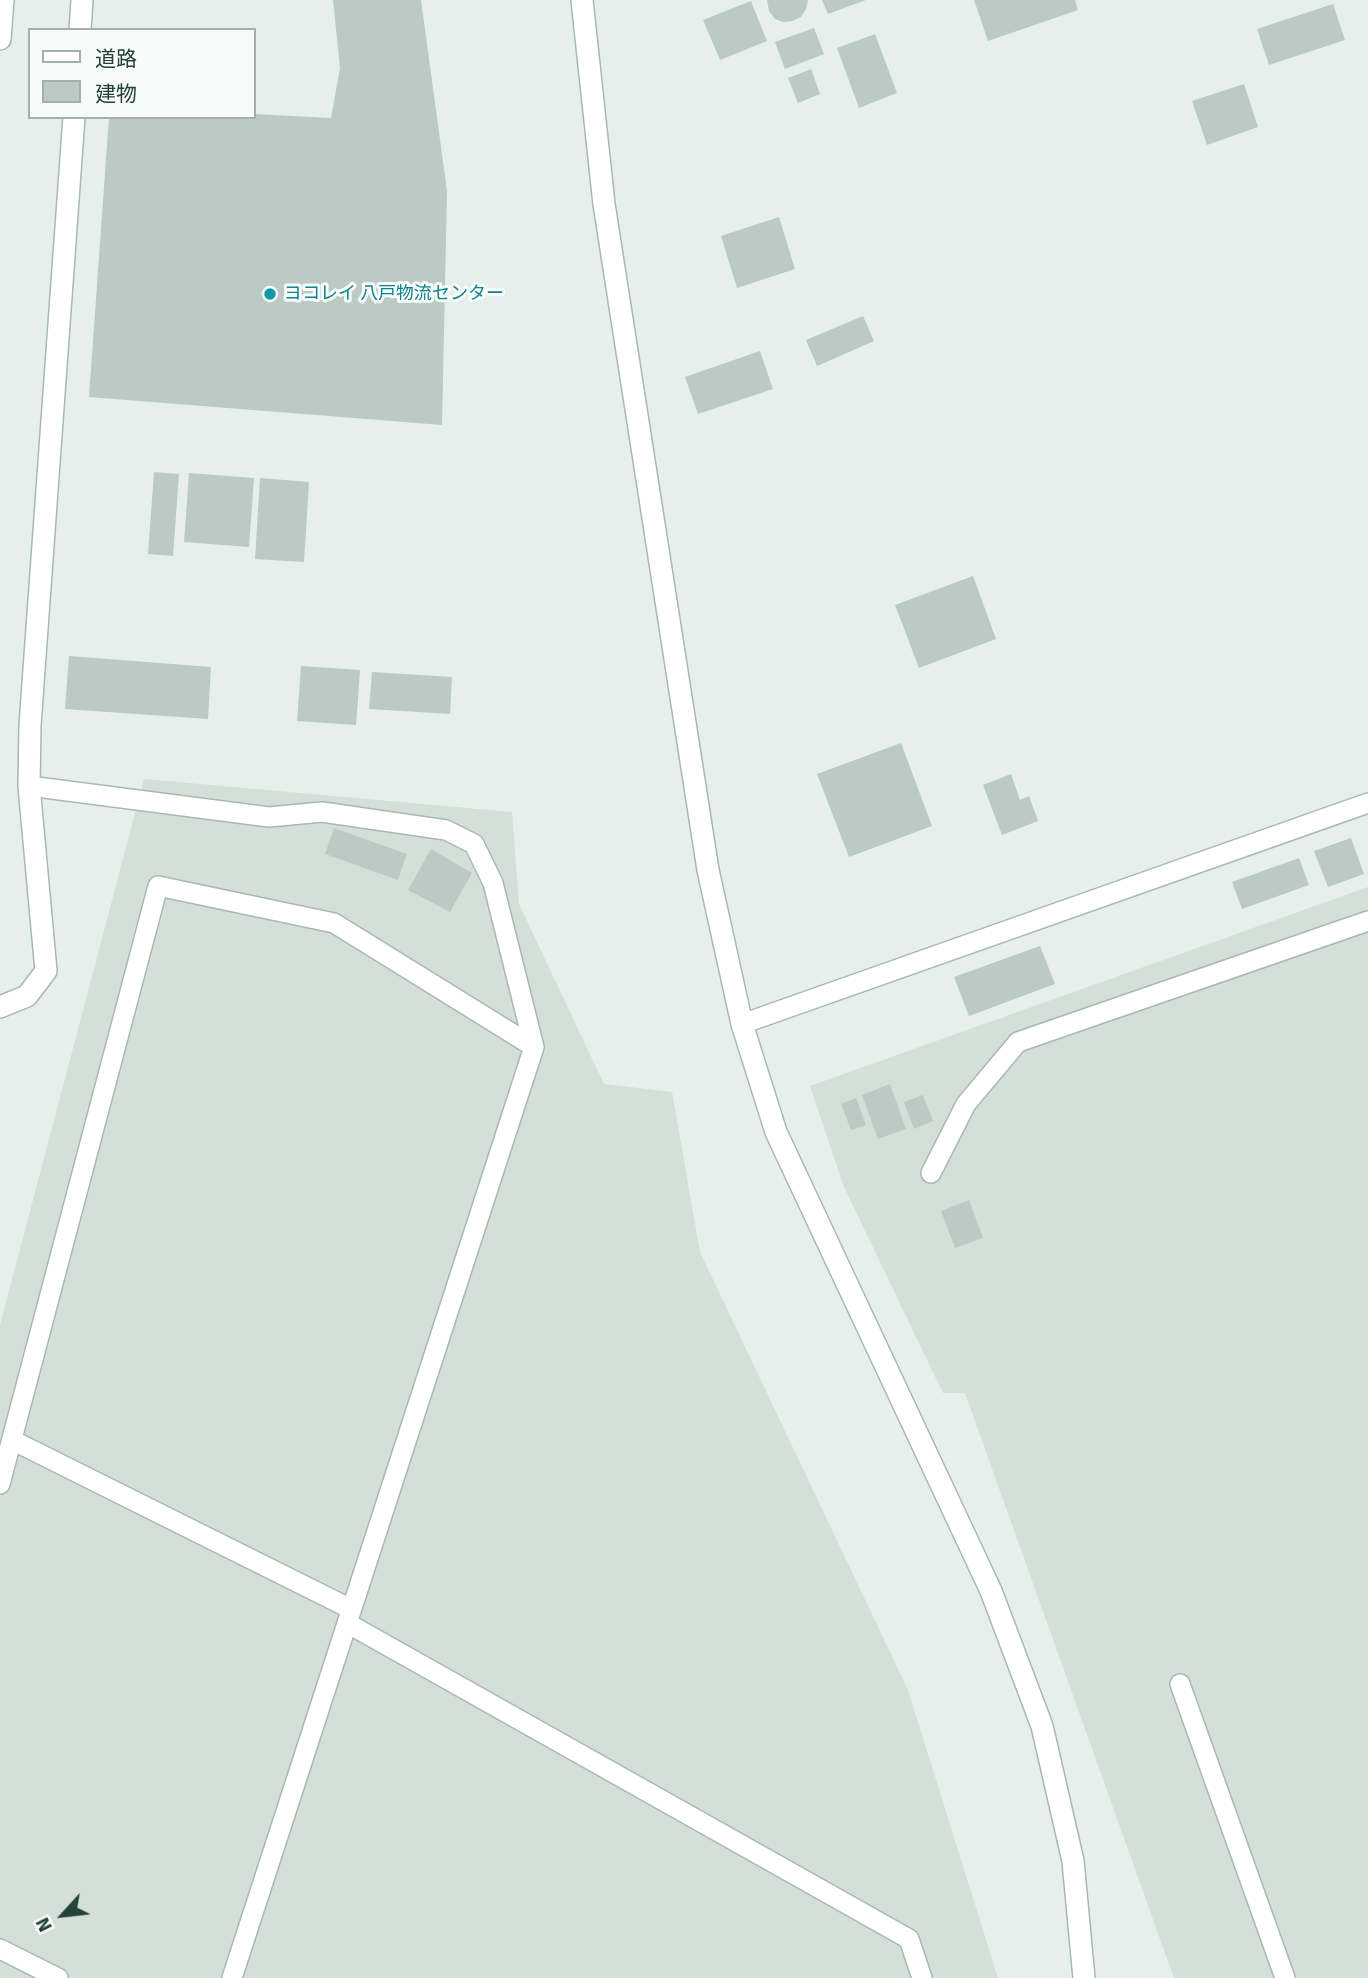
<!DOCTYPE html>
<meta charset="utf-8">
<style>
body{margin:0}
#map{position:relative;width:1368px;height:1978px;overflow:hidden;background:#e6efeb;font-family:Signika,"Noto Sans JP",sans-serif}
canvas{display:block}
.legend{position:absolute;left:28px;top:28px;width:228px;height:91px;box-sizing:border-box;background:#f7fbf9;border:2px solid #a3b1ad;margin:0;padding:9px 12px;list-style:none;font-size:21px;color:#24423a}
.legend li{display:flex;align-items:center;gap:14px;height:35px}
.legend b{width:35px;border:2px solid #a3b1ad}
.north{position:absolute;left:28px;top:1880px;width:70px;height:70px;-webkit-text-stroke:5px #f7fbf9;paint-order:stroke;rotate:243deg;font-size:19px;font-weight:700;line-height:28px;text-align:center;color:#24423a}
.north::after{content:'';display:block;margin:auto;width:24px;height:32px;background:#24423a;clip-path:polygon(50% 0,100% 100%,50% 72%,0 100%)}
</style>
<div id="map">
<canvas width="1368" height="1978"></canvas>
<ul class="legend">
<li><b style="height:9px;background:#fff"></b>道路</li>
<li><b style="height:19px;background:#bbcac4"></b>建物</li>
</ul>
<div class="north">N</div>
</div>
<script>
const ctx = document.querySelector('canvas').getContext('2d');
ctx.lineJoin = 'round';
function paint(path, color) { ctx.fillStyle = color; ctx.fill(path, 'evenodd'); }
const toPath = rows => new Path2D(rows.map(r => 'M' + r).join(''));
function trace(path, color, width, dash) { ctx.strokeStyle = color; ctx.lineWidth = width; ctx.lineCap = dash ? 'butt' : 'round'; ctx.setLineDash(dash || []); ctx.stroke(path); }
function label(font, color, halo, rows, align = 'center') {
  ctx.font = font + ' Signika,"Noto Sans JP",sans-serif'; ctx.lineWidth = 6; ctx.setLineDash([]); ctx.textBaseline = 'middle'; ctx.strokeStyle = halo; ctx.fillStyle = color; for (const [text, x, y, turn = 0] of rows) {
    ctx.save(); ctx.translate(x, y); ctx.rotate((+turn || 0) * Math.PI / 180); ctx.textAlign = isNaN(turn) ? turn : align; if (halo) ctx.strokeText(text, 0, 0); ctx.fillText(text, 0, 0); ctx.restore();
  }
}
paint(toPath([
 [144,779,512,812,519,904,604,1084,672,1092,700,1252,908,1690,998,1978,0,1978,0,1325],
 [1368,887,1368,1978,1174,1978,965,1393,943,1393,844,1187,810,1086]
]), '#d4dfda');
paint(toPath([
 [333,0,421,0,447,191,442,425,89,397,109,117,254,117,254,114,331,118,340,68],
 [767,0,808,0,806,9,801,17,793,21,783,22,775,19,769,11],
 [822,0,866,0,828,14],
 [974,0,1075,0,1078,10,988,41],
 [751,1,767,41,720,60,703,20],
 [1333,4,1345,40,1269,65,1257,29],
 [814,28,824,54,785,69,775,42],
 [875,34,897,93,859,108,837,48],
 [811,69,820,94,798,103,788,78],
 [1244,84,1258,127,1207,145,1192,101],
 [779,217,795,269,737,288,721,236],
 [863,316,874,341,817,366,806,340],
 [760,351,773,389,698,414,685,377],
 [154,472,179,474,173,556,148,554],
 [189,473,254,478,249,547,184,542],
 [260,478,309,482,304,562,255,559],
 [973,576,996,639,919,668,895,605],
 [69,656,211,667,208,719,65,709],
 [301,666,360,670,356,725,297,721],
 [372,672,452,677,450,714,369,709],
 [901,743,932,826,849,857,817,774],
 [1011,774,1020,800,1029,796,1038,821,1002,835,983,785],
 [334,828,407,854,398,880,325,854],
 [1351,838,1364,874,1328,887,1314,851],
 [431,849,472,873,450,912,408,890],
 [1299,858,1309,885,1242,909,1232,882],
 [1040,946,1055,984,969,1016,954,977],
 [890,1084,906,1129,878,1139,862,1095],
 [923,1095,933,1121,914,1129,904,1102],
 [856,1098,866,1125,851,1130,841,1104],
 [969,1200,983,1238,955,1248,941,1211]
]), '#bbcac4');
const service = toPath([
 [29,786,269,817,322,812,446,830,474,844,493,883,534,1047,232,1978],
 [742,1024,1368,803],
 [931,1173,966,1104,1018,1042,1368,921],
 [12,1440,351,1609],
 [0,1484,158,886,334,923,534,1047],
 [347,1623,909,1939,922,1978],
 [1180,1684,1285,1978],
 [0,1949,58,1978]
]);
const tertiary = toPath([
 [582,0,604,204,708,870,742,1024,776,1132,991,1591,1042,1726,1073,1861,1084,1978],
 [80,30,82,0],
 [0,39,3,0],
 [0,1007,27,996,46,971,29,786,30,725,74,117]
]);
trace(service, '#a8b8b2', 22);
trace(tertiary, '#a8b8b2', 24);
trace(service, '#fff', 19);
trace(tertiary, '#fff', 21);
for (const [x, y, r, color] of [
 [270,294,7,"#0f9aa8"]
]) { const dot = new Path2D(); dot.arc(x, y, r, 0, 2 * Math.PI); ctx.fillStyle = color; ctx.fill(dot); trace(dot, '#f7fbf9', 2.5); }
label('18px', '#0d838f', '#f7fbf9', [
 ["ヨコレイ 八戸物流センター",284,294]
], 'left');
</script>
